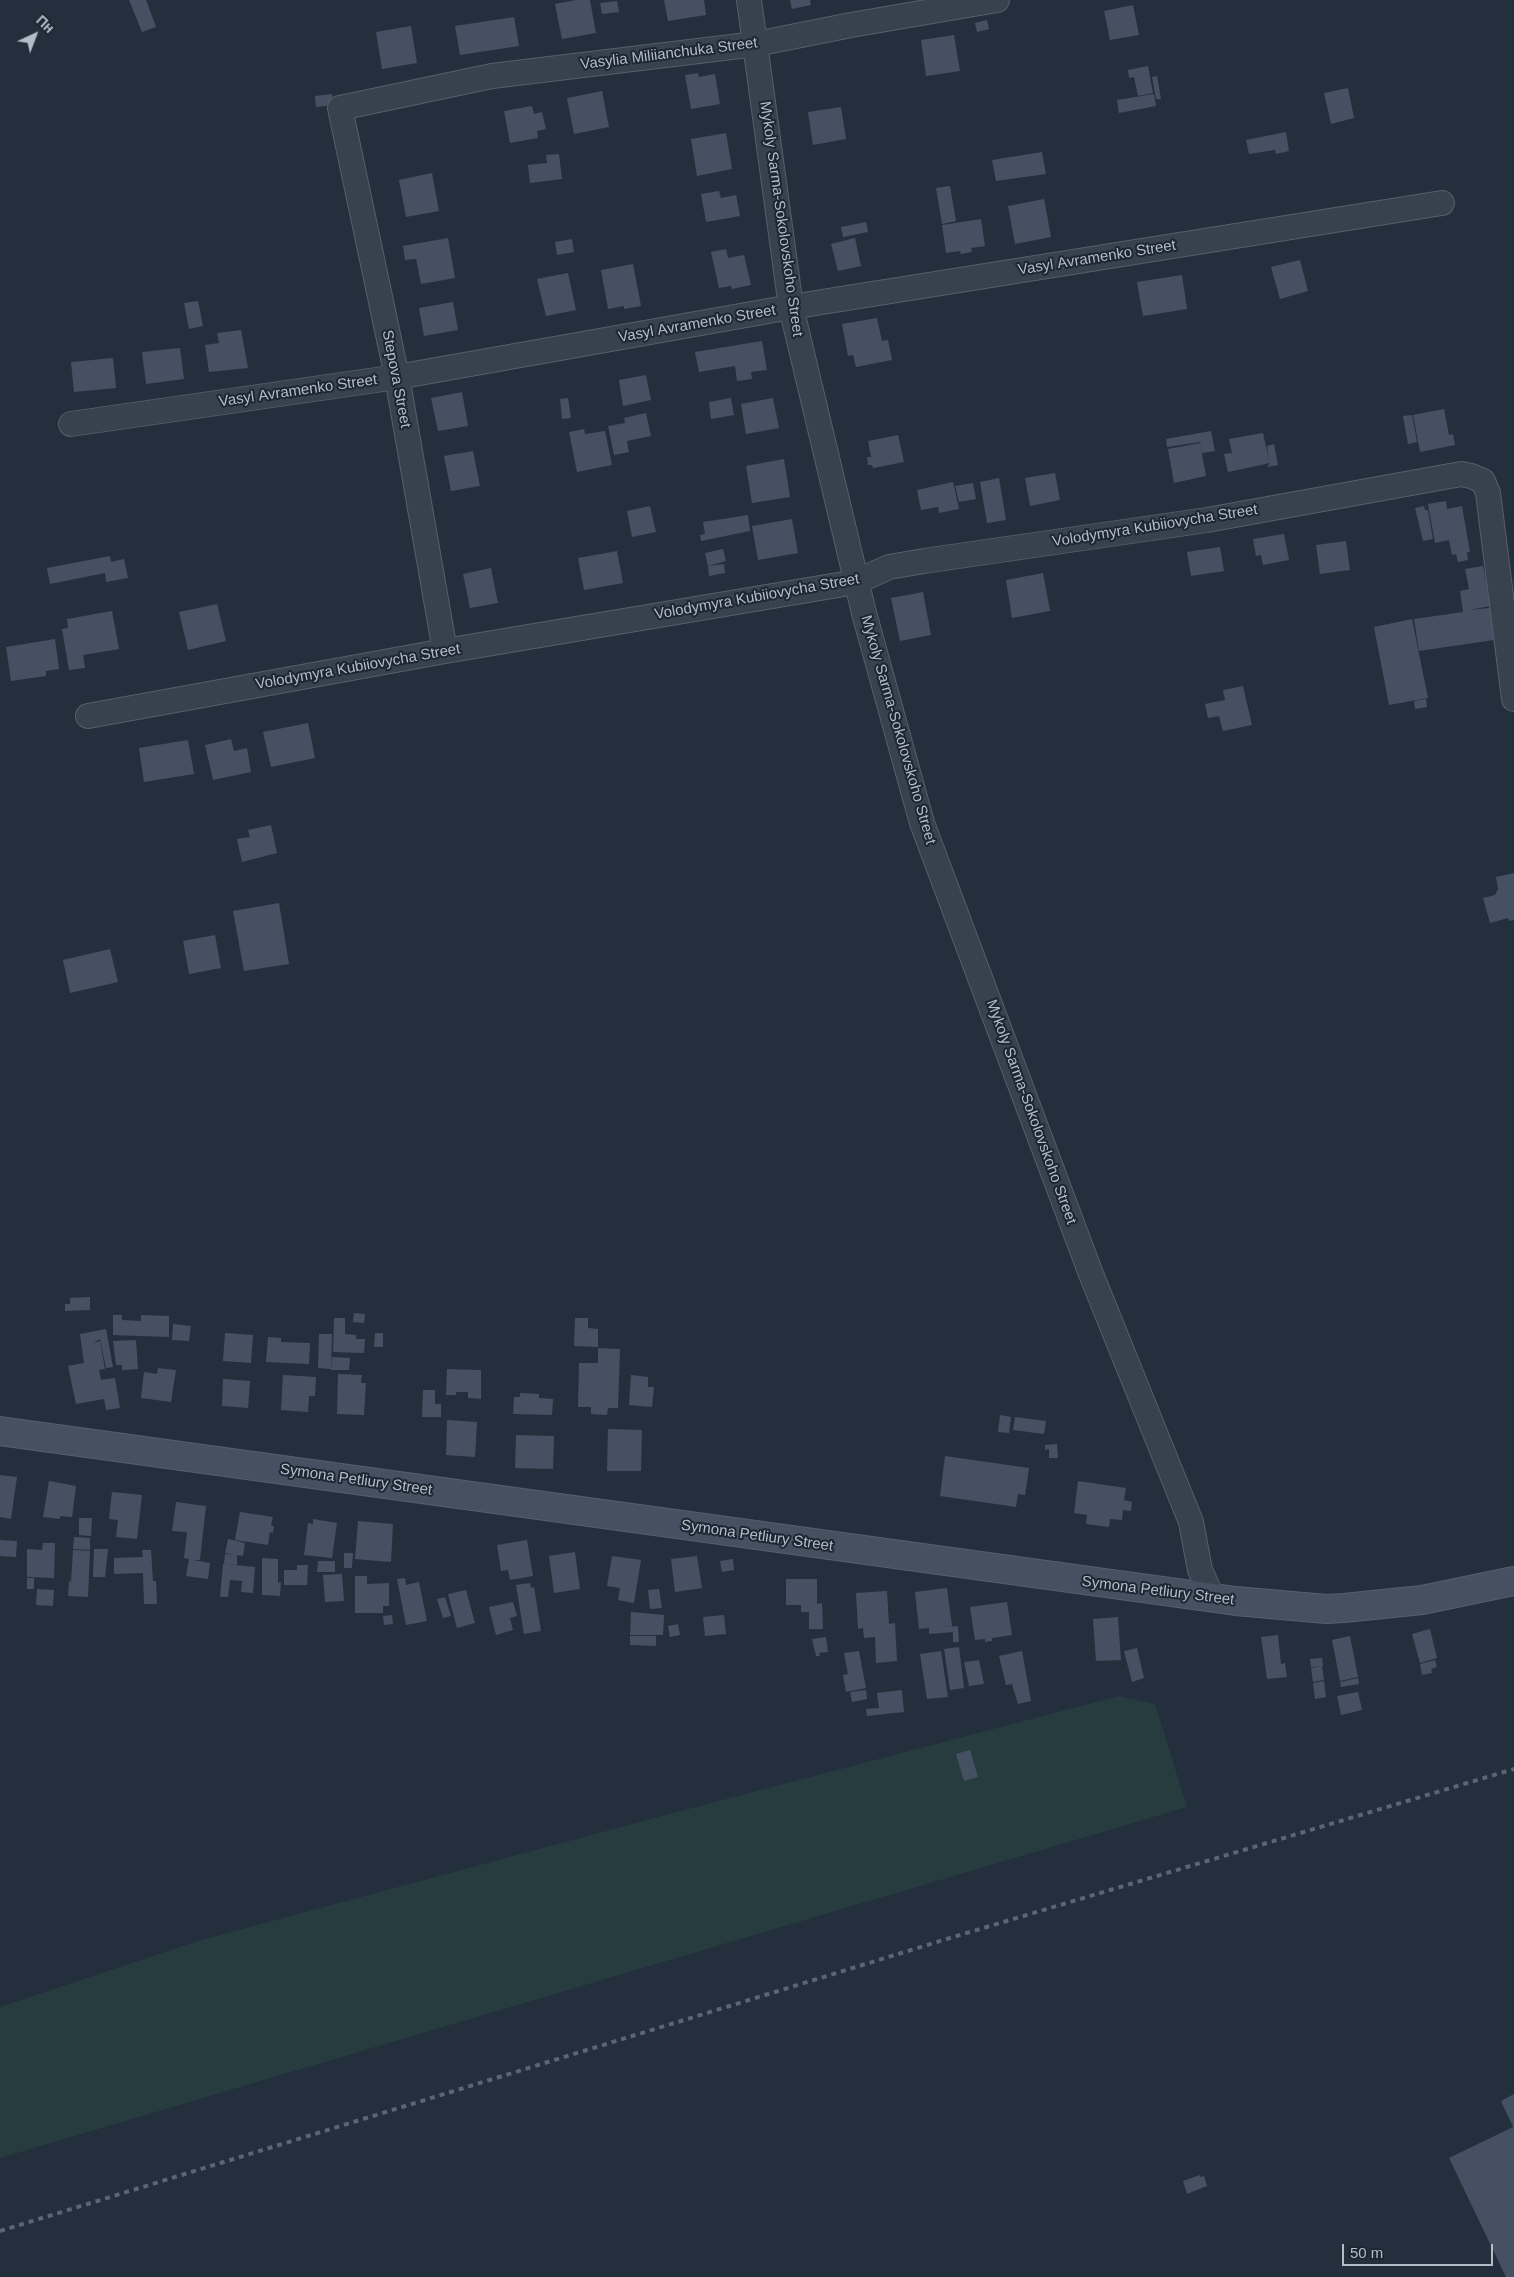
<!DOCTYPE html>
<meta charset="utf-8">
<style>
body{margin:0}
#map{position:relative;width:1514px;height:2277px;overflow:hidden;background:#242f3e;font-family:Helvetica,sans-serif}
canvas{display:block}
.north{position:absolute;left:10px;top:10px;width:50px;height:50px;-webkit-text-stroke:4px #1d2633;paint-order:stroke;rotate:43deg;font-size:14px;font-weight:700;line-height:20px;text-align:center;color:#b4bcc9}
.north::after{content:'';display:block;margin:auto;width:18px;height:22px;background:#b4bcc9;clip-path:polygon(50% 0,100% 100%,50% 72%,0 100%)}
.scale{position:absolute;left:1342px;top:2244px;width:151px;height:22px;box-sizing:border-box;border:2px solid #b4bcc9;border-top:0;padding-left:6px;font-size:15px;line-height:18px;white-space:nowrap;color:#b4bcc9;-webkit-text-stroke:4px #1d2633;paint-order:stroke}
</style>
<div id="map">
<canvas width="1514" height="2277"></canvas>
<div class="north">Пн</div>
<div class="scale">50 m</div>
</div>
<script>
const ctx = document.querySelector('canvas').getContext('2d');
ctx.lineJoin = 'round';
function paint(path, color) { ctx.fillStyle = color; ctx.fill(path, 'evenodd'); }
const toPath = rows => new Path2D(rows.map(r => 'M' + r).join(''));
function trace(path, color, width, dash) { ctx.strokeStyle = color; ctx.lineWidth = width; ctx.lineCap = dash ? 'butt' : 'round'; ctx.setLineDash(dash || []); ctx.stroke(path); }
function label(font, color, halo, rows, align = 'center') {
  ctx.font = font + ' Helvetica,sans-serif'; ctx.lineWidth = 4; ctx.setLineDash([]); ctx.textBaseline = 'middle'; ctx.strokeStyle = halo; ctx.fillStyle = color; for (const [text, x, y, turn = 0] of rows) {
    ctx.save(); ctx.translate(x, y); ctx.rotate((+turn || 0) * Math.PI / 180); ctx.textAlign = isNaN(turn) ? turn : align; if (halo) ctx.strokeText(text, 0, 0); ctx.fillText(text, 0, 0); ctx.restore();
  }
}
paint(toPath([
 [1119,1696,1155,1704,1187,1807,0,2158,0,2007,198,1941,673,1813]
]), '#263c3f');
paint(toPath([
 [129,0,146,0,156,27,142,32],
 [576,0,590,0,596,33,562,39,555,4],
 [664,0,704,0,706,15,668,21],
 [790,0,810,0,811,5,792,9],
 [617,1,619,12,602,14,600,3],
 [1133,5,1139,35,1110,40,1104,11],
 [514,17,519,46,460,55,455,26],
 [987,20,989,29,977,32,975,23],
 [411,26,417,63,382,69,376,32],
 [954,35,960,71,926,76,921,40],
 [1148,66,1153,93,1138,96,1134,77,1129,78,1128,70],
 [698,73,699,77,715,74,720,104,691,109,685,75],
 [1157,76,1161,99,1156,99,1152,77],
 [1348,88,1354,118,1331,124,1324,93],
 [602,91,609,127,574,134,567,98],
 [332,94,334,105,316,107,315,96],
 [1154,94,1156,106,1119,113,1117,100],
 [532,106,534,114,542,112,546,129,537,131,538,138,510,143,504,111],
 [841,107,846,139,813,145,808,112],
 [1286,132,1289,151,1276,154,1275,150,1249,154,1246,140],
 [726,133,732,169,697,176,691,139],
 [1042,152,1046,174,996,181,992,160],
 [559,154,562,179,530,183,528,165,547,163,546,155],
 [432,173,439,211,406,217,399,180],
 [950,186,956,221,942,224,936,188],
 [719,191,721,198,736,195,740,216,706,222,701,194],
 [1044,199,1051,237,1015,244,1008,206],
 [981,219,985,246,971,248,972,252,961,254,960,251,946,253,942,225],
 [866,222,868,232,843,237,841,227],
 [448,238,455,278,421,284,416,259,405,260,403,246],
 [855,238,861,266,838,271,831,244],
 [572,239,574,252,557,255,555,242],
 [726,249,728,258,744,255,751,285,732,289,731,286,719,288,711,252],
 [1300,260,1308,291,1280,299,1271,267],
 [633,264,641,306,624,309,624,306,608,309,601,270],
 [568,273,576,310,546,316,537,279],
 [1182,275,1187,309,1143,316,1137,282],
 [198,301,203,326,189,329,184,303],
 [453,302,458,330,424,336,419,308],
 [877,318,882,341,888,340,892,360,856,367,853,355,848,356,842,324],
 [241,330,248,368,209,372,205,345,219,343,217,333],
 [762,341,767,370,751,372,752,379,737,381,735,366,699,372,695,352],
 [180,348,184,379,146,384,142,352],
 [113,358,116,388,74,392,71,362],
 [646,375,651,400,623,406,619,380],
 [462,392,468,426,438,431,431,398],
 [568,398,571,418,562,419,560,399],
 [731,398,734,415,711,419,709,402],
 [773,398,779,428,746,434,741,404],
 [1444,409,1449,435,1453,434,1455,445,1420,452,1413,415],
 [646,413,651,436,627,441,629,452,614,455,608,426,625,423,624,418],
 [1412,415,1417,442,1408,444,1403,416],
 [584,429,585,434,605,431,612,465,577,472,569,432],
 [1211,431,1215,451,1202,453,1200,442,1167,447,1166,439],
 [1263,433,1269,460,1267,446,1274,444,1278,465,1267,467,1270,463,1228,472,1224,454,1232,453,1229,439],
 [898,435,904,462,873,468,872,465,868,465,867,457,871,457,868,441],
 [1200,443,1206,476,1174,483,1168,449],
 [473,451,480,486,451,491,444,456],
 [784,459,790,497,752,503,746,466],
 [1055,473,1060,500,1030,506,1025,478],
 [999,478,1006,520,987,523,980,482],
 [953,482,959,509,939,513,938,507,921,510,917,490],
 [973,483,976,499,959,502,955,486],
 [1446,501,1447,509,1462,506,1470,552,1467,552,1468,560,1458,562,1456,554,1452,555,1449,540,1435,543,1428,504],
 [650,506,656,532,632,537,627,511],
 [1424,506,1425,510,1428,510,1433,539,1423,541,1415,508],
 [748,515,750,531,701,541,700,535,705,534,703,522],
 [792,519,798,553,758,560,752,526],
 [1284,534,1289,560,1263,565,1261,555,1256,556,1253,539],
 [1346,541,1350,570,1320,574,1316,545],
 [1220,547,1224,571,1191,576,1187,552],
 [723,549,726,561,708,566,705,553],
 [617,551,623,583,584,590,578,558],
 [110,556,111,562,124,559,128,578,106,582,105,573,50,584,47,568],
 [724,564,725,573,709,576,708,566],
 [1483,566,1491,606,1468,610,1490,608,1494,640,1419,651,1414,619,1463,612,1460,591,1469,589,1465,569],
 [491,568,498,603,470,608,463,574],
 [1043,573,1050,611,1012,618,1006,580],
 [923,592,931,635,900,641,891,598],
 [217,604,226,641,188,650,179,612],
 [112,611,119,649,83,655,85,668,69,670,62,629,68,628,67,619],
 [1412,619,1428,698,1389,705,1374,627],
 [55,639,59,669,46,671,46,676,11,681,6,647],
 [1243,686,1252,725,1223,731,1219,716,1208,718,1205,704,1225,700,1223,690],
 [1426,699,1427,707,1415,709,1414,701],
 [308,723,315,758,271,767,263,732],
 [231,739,234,751,247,748,251,772,213,780,205,745],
 [188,740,194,774,144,782,139,748],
 [271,825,277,853,242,862,237,839,250,837,248,830],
 [1514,873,1514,920,1509,921,1508,918,1490,923,1483,898,1495,895,1498,889,1496,877],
 [279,903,289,964,244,971,233,911],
 [215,935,221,968,189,974,183,941],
 [110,949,118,982,70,993,63,960],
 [90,1297,90,1310,65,1311,65,1304,70,1304,70,1298],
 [354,1313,365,1314,364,1323,353,1322],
 [113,1315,122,1315,122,1320,141,1321,141,1315,169,1316,169,1337,113,1335],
 [334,1318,345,1318,345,1334,356,1335,356,1339,365,1339,364,1353,333,1352],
 [575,1318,588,1318,588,1328,598,1329,598,1347,574,1346],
 [173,1324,191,1326,189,1341,172,1340],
 [106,1329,113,1367,106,1368,100,1339,93,1343,100,1341,105,1369,99,1370,101,1380,115,1378,120,1408,106,1410,104,1399,76,1404,68,1366,84,1363,80,1334],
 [225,1333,253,1335,251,1363,223,1361],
 [375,1333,383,1333,383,1347,374,1347],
 [319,1334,332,1334,331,1369,318,1368],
 [268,1337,281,1338,281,1342,310,1343,309,1364,266,1362],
 [136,1340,138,1369,122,1370,122,1365,116,1365,113,1341],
 [598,1348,620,1349,618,1408,608,1408,607,1415,591,1414,591,1407,578,1407,579,1363,598,1363],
 [332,1357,350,1358,349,1370,331,1370],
 [158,1368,176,1370,171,1402,141,1398,144,1372,157,1374],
 [447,1369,481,1370,481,1399,468,1398,468,1392,456,1392,456,1395,446,1395],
 [338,1374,362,1375,361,1383,366,1383,364,1415,337,1414],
 [283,1375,316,1377,315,1396,309,1396,308,1412,281,1410],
 [631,1375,648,1377,648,1387,654,1387,652,1407,629,1405],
 [223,1379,250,1381,248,1408,222,1406],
 [423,1390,435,1390,435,1404,441,1404,441,1417,422,1417],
 [520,1393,539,1394,539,1398,553,1399,552,1415,513,1414,514,1397,520,1397],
 [1000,1415,1011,1417,1009,1433,998,1432],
 [1015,1417,1046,1421,1044,1434,1013,1430],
 [447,1420,477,1422,475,1457,446,1455],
 [608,1429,642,1430,641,1471,607,1471],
 [516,1435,554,1436,553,1469,515,1468],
 [1057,1444,1058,1458,1049,1458,1049,1449,1045,1450,1045,1445],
 [945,1456,1029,1468,1025,1495,1018,1494,1016,1507,940,1496],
 [0,1475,17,1477,11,1519,0,1517],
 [49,1481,76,1486,72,1517,60,1516,60,1519,43,1517],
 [1078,1481,1126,1488,1124,1500,1132,1502,1131,1511,1123,1510,1122,1520,1110,1519,1109,1527,1086,1524,1087,1515,1074,1513],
 [112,1492,142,1495,137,1539,116,1537,118,1520,109,1519],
 [176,1502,206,1506,200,1560,193,1560,210,1563,208,1579,186,1576,189,1559,184,1558,187,1532,172,1531],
 [240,1512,273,1517,271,1526,274,1526,273,1533,270,1532,268,1545,235,1540],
 [79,1518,92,1518,91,1536,79,1535],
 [313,1519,337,1523,332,1558,304,1555,308,1523,313,1524],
 [358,1521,393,1524,391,1562,355,1559],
 [74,1537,90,1538,90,1550,73,1549],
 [228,1539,245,1543,243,1556,237,1555,237,1565,224,1564,225,1554,235,1555,225,1553],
 [0,1540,17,1541,16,1557,0,1556],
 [527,1540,533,1576,510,1580,508,1570,501,1571,497,1545],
 [43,1543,55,1543,54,1578,27,1577,27,1549,42,1550],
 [94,1549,108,1549,105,1577,93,1577],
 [73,1550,90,1551,88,1597,68,1596,69,1581,71,1582],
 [142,1550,151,1550,153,1581,156,1581,157,1604,144,1604,143,1573,114,1574,114,1558,143,1557],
 [575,1552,580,1589,554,1593,549,1556],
 [344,1553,353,1553,352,1568,344,1568],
 [612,1556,641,1560,634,1603,618,1600,620,1588,607,1586],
 [697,1556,702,1588,675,1592,671,1559],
 [262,1558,278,1559,278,1583,281,1582,280,1596,262,1595],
 [733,1559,734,1570,722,1572,720,1561],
 [318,1561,335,1561,335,1572,317,1572],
 [223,1564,255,1567,253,1593,241,1592,242,1581,230,1580,228,1597,220,1597],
 [297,1565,308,1565,307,1585,284,1585,284,1570,297,1570],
 [342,1574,344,1601,325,1602,323,1575],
 [355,1576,367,1576,367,1584,389,1583,389,1606,383,1606,383,1613,355,1613],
 [27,1578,34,1578,34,1589,27,1589],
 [405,1578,406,1585,419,1582,427,1621,406,1625,397,1579],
 [786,1579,817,1579,817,1604,822,1603,823,1629,809,1629,809,1612,801,1612,801,1605,786,1605],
 [530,1583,531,1588,534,1587,541,1631,524,1634,516,1585],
 [947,1588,952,1626,941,1627,958,1626,959,1642,953,1642,953,1632,929,1634,929,1628,919,1629,915,1592],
 [37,1589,54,1590,53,1606,36,1605],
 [659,1589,662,1608,650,1609,648,1590],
 [466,1590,475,1623,457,1628,448,1594],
 [887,1591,889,1624,895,1623,897,1661,876,1663,875,1637,864,1638,863,1628,858,1629,856,1593],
 [445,1597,451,1616,443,1618,437,1599],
 [513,1602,517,1616,510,1618,513,1630,496,1635,489,1607],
 [1007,1602,1012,1635,992,1638,992,1641,985,1642,985,1639,975,1640,970,1607],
 [631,1612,664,1615,663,1635,630,1635],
 [392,1615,393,1624,384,1625,383,1616],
 [724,1615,726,1634,705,1636,703,1617],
 [1118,1617,1121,1660,1096,1661,1093,1619],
 [678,1624,680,1635,670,1637,668,1626],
 [1430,1629,1437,1658,1420,1663,1412,1634],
 [1278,1635,1281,1664,1285,1663,1287,1677,1267,1679,1261,1637],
 [630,1636,656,1636,656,1646,630,1645],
 [1350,1636,1358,1677,1340,1681,1332,1640],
 [826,1637,828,1652,819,1653,820,1656,816,1656,812,1639],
 [959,1647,964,1688,950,1690,944,1649],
 [1137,1648,1144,1678,1132,1682,1124,1651],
 [859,1651,866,1688,846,1692,843,1675,848,1674,844,1653],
 [941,1651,948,1697,927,1699,920,1654],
 [1022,1651,1031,1701,1018,1704,1012,1684,1006,1685,999,1656],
 [1322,1658,1323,1666,1311,1667,1310,1659],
 [979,1660,984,1684,969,1686,964,1662],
 [1435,1660,1437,1667,1431,1669,1432,1673,1422,1675,1420,1664],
 [1322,1666,1324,1680,1313,1682,1311,1668],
 [1358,1678,1359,1684,1341,1687,1340,1682],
 [1324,1681,1326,1697,1315,1699,1313,1683],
 [866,1690,867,1699,852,1702,850,1692],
 [902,1690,904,1712,867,1716,866,1709,879,1708,877,1693],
 [1358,1692,1362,1710,1341,1715,1337,1696],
 [970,1750,978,1777,964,1781,956,1754],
 [1514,2094,1514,2277,1506,2277,1449,2158,1513,2127,1501,2101],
 [1200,2175,1200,2177,1204,2176,1207,2186,1187,2194,1183,2181]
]), '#455162');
const street = toPath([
 [749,0,791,307,864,613,922,823,1091,1274,1191,1522,1200,1570,1213,1599],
 [71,424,397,377,791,307,1442,203],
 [445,651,397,377,340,108,492,76,756,44,851,25,997,0],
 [88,716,445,651,856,582,889,567,924,561,1207,520,1461,474,1471,476,1483,481,1488,493,1514,699]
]);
const secondary = toPath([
 [0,1431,1236,1601,1326,1609,1344,1608,1422,1600,1514,1581]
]);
trace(street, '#565f6c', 26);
trace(secondary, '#565f6c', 30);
trace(street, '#38414e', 24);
trace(secondary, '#465061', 28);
trace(toPath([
 [0,2231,950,1938,1514,1769]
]), '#5a6575', 4, [5, 5]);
label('15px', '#b4bcc9', '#1d2633', [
 ["Vasylia Miliianchuka Street",669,54,-7],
 ["Mykoly Sarma-Sokolovskoho Street",781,219,82],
 ["Vasyl Avramenko Street",1097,258,-9],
 ["Vasyl Avramenko Street",697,324,-10],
 ["Stepova Street",396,379,79],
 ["Vasyl Avramenko Street",298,391,-8],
 ["Volodymyra Kubiiovycha Street",1155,526,-9],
 ["Volodymyra Kubiiovycha Street",757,597,-10],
 ["Volodymyra Kubiiovycha Street",358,667,-10],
 ["Mykoly Sarma-Sokolovskoho Street",898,730,74],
 ["Mykoly Sarma-Sokolovskoho Street",1031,1112,70],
 ["Symona Petliury Street",356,1480,8],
 ["Symona Petliury Street",757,1536,8],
 ["Symona Petliury Street",1158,1591,7]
]);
</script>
